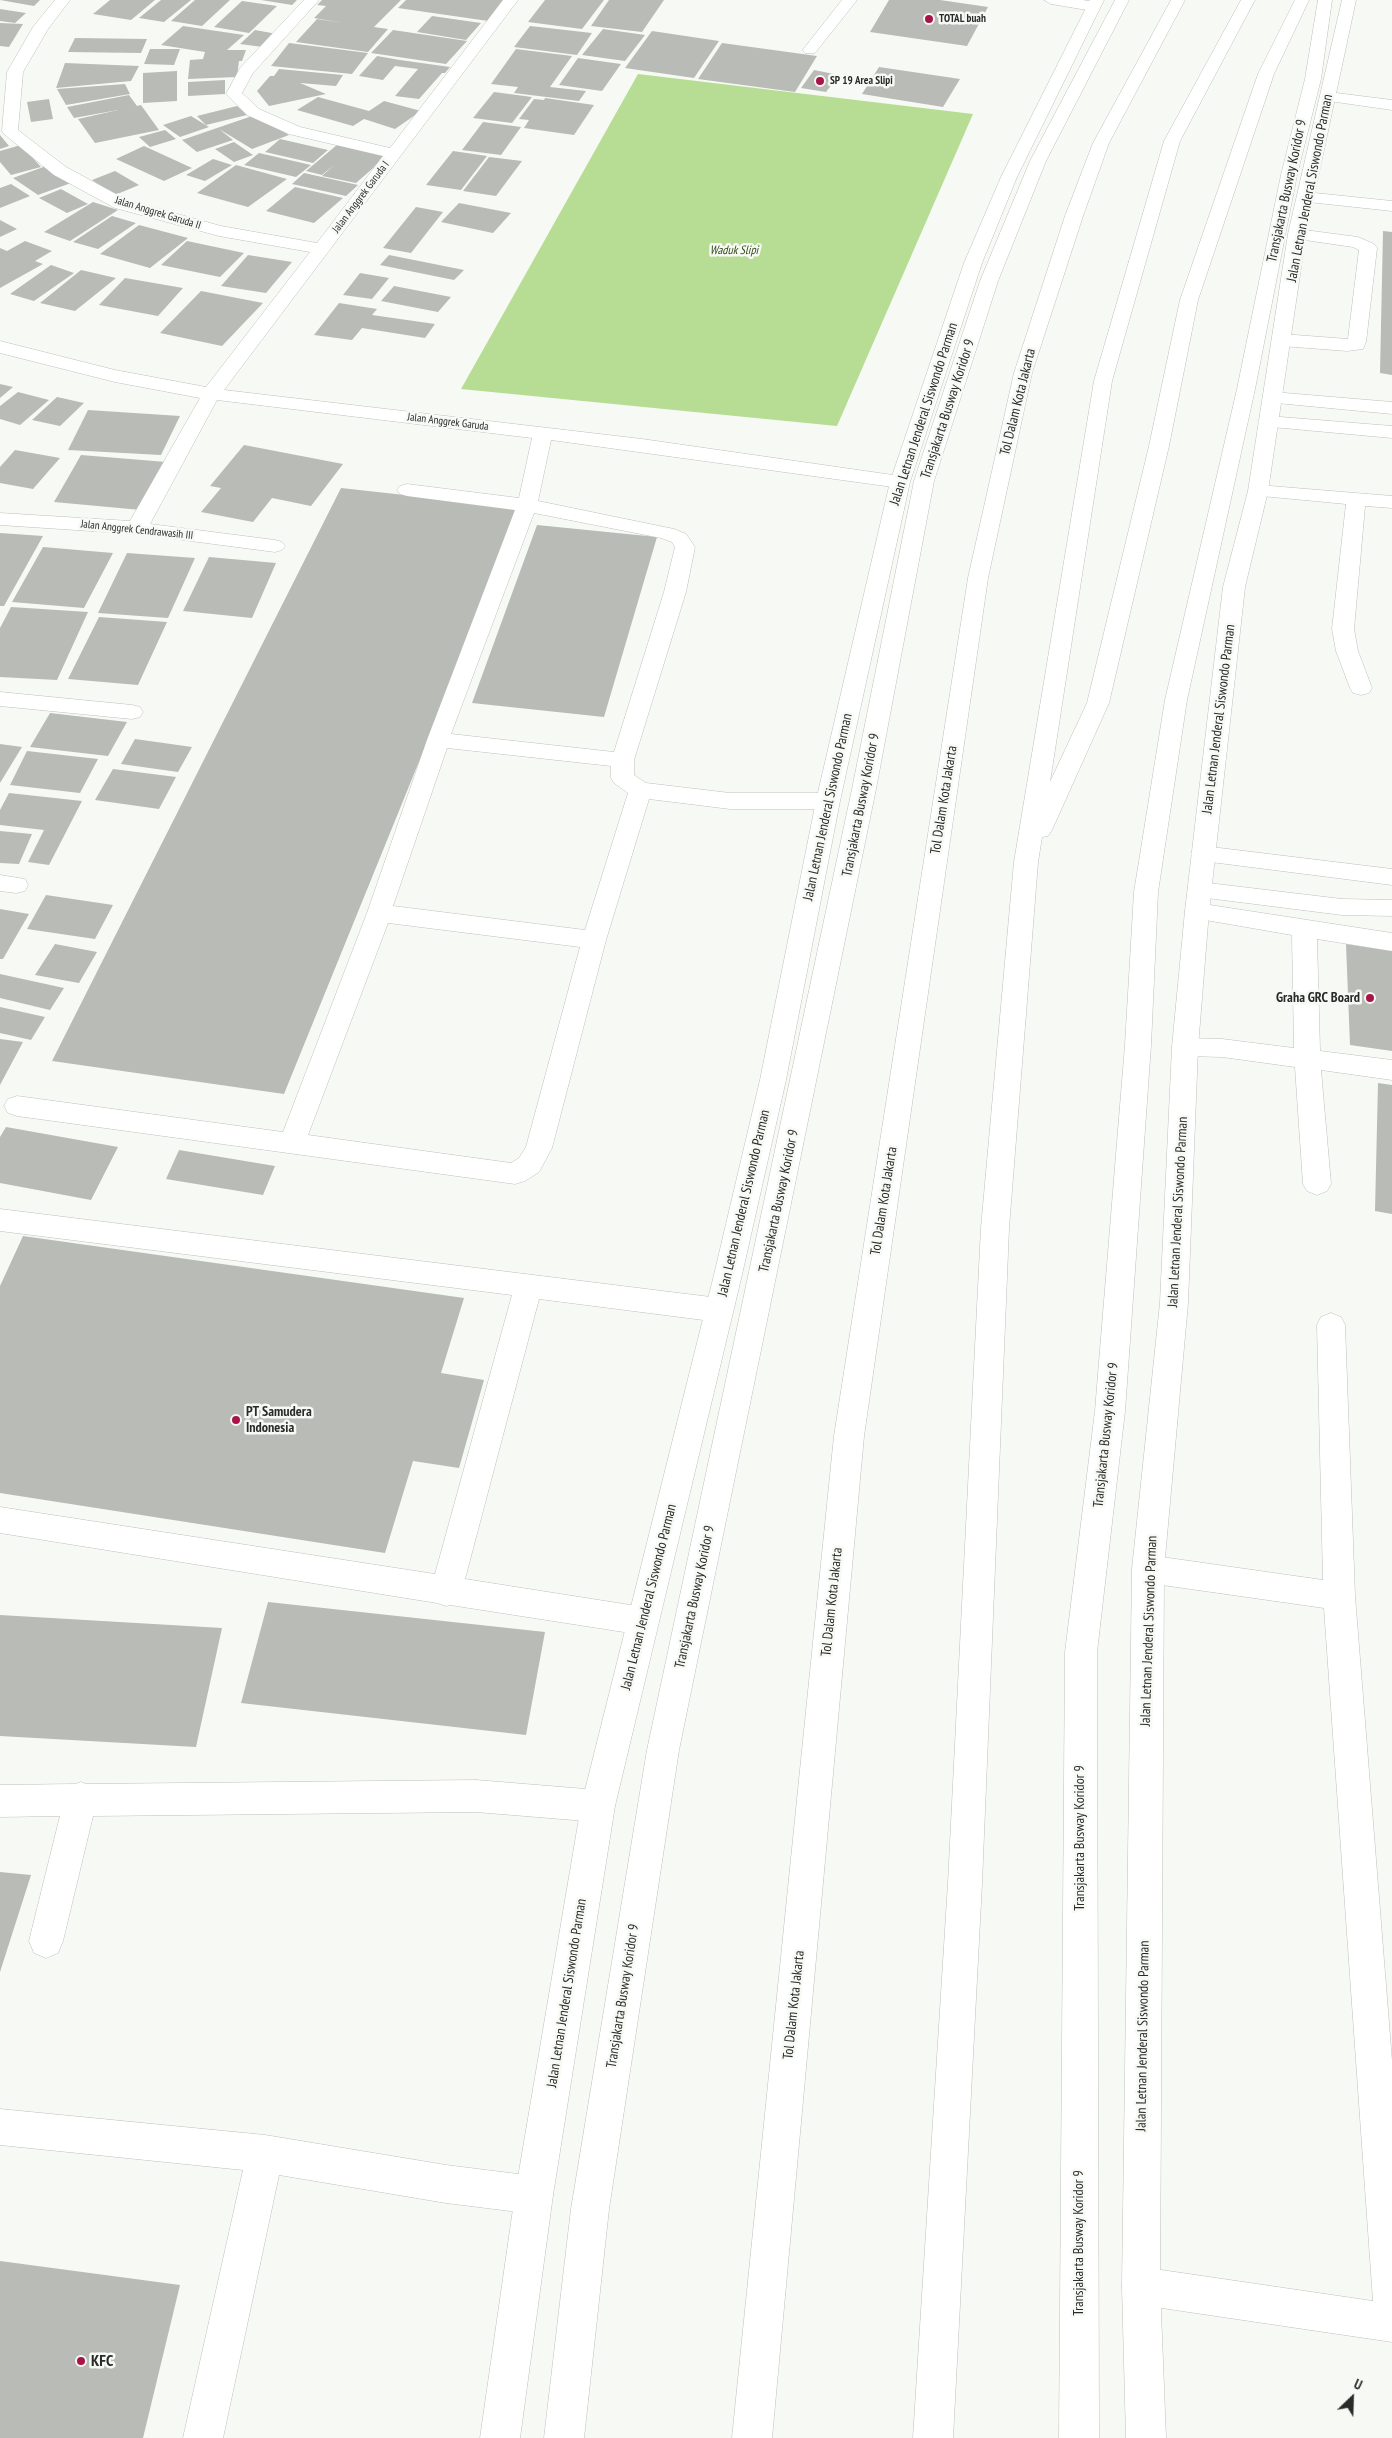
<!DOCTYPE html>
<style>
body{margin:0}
#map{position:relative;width:1392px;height:2438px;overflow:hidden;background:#f7f9f5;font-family:"PT Sans Narrow",sans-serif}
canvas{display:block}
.north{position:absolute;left:1327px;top:2373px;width:50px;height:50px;-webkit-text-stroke:4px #f7f9f5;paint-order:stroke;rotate:24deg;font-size:14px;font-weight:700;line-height:20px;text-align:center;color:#2a2b29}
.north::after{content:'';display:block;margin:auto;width:18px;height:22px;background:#2a2b29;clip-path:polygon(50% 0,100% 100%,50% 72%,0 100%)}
</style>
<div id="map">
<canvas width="1392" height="2438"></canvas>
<div class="north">U</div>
</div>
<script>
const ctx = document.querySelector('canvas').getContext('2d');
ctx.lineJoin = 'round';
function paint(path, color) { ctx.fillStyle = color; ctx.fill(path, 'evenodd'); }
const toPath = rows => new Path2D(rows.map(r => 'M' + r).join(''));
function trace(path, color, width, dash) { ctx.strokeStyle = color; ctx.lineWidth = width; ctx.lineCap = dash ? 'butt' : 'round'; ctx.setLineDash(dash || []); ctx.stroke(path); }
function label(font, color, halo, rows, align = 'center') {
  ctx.font = font + ' "PT Sans Narrow",sans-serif'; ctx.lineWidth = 5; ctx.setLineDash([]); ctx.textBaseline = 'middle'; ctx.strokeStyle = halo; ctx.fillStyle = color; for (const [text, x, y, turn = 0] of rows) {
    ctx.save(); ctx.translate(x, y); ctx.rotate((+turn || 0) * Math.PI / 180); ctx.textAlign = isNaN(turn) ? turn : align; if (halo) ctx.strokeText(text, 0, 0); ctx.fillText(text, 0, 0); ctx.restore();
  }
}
paint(toPath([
 [638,74,973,114,837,426,461,389]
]), '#b6dd93');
paint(toPath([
 [0,0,40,0,34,6],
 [110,0,155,0,131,20,93,14],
 [161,0,191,0,164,22,139,18],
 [195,0,230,0,202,26,171,21],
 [261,0,297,0,292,5],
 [322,0,401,0,374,27,388,29,368,52,296,42,317,19,344,23,314,18,326,6,317,5],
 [406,0,506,0,488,21,398,8],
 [545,0,604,0,582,29,528,22],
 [609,0,664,0,642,32,591,26],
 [889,0,940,0,988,7,967,46,870,32],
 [242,1,277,6,249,33,214,27],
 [0,9,26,13,15,23,0,21],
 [432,16,481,23,466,40,417,32],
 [0,23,23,24,9,47,0,46],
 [183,26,244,35,227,50,246,50,242,61,239,61,237,77,188,79,190,60,203,59,205,52,161,45],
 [530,26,592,33,577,55,514,47],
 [603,29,645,35,625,61,582,55],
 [255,30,277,34,263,47,240,44],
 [393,30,467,41,446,64,371,53],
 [652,31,719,41,694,78,625,68],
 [75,38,147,39,141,53,68,52],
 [289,43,368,53,352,74,271,66],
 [722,43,817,56,795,92,698,79],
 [150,49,180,49,174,65,144,64],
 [516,49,572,56,550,87,586,91,579,101,514,93,518,87,491,84],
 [377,56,400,60,450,67,445,73,442,73,419,99,395,96,418,69,395,66,383,80,359,76],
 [578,58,621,64,602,91,559,85],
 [65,63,139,66,131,81,56,88],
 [879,67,960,79,943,107,862,94],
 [279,69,343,75,336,86,300,83,326,94,269,106,257,91,270,76,274,76],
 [814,70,839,75,826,92,801,88],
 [177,71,177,101,143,103,143,73],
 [225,80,225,94,188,96,188,82],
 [125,84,130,94,66,105,57,89],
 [494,92,532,97,512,123,473,118],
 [129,95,137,106,141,105,159,130,95,143,78,119,118,110,74,118,67,107],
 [318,97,369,111,384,101,421,111,395,129,364,119,353,126,297,110],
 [545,98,594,105,574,135,524,128,529,120,519,119,534,99,544,100],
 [49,99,53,119,31,122,27,102],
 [237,106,247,115,206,125,197,116],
 [255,115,289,135,252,149,219,129,233,140,197,152,182,140],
 [191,116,209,127,180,137,163,125],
 [483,122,521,127,501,155,462,150],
 [165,130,176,139,150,147,139,137],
 [0,135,9,146,0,149],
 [280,139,328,150,313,163,265,152],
 [234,142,253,155,234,162,215,149],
 [338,144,388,155,356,183,322,176,335,164,322,175,306,171],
 [21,145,41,167,11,175,0,162,0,151],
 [144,146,192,168,164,181,116,159],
 [453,151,487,156,461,190,426,185],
 [259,153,311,165,296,177,244,165],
 [489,157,522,161,496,196,463,191],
 [213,159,232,165,205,181,186,175],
 [236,165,287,179,248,207,197,193],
 [46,166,71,183,38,195,13,178],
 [115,171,139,185,115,195,92,180],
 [304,173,358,185,346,196,292,184],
 [11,184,30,196,0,208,0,188],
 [295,187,343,198,314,223,266,211],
 [61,189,88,204,67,213,39,198],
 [93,202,118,210,70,241,44,232],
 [459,203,511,213,493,233,441,222],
 [416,207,443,212,411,253,383,248],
 [112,216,136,223,98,249,73,242],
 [0,220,17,229,0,237],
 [139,225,188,238,150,268,100,254],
 [1383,231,1392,232,1392,375,1380,373],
 [25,241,52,251,35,261,43,264,0,288,0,248,7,251],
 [187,241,244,253,220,277,161,265],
 [248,255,292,262,266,293,221,286],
 [389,255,464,270,454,280,380,265],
 [51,265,74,273,34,301,10,294],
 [81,270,116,278,75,311,40,303],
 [360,273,389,278,372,299,343,295],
 [125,278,183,288,158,316,99,305],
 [394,286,451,297,438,312,381,301],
 [201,291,263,303,222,346,160,333],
 [339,303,377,309,372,315,435,324,425,338,362,328,352,340,314,335],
 [0,384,13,387,0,398],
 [18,392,49,400,20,425,0,419,0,406],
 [57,397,84,403,60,426,32,420],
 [88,410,180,416,161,455,68,450],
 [244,445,343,464,311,506,272,498,253,522,201,512,221,488,210,486],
 [15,450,60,458,33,489,0,483,0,467],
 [81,455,166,462,141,510,54,502],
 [341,488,522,508,284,1094,52,1061],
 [537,525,657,537,604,717,472,703],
 [0,533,43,536,4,606,0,606],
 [43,547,113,553,84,608,12,602],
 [127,553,195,558,168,618,98,613],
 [209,557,276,563,252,618,183,611],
 [11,607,88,612,57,680,0,677,0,628],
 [99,617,167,622,138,685,68,679],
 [50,713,127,722,108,756,30,747],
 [135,739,192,747,178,772,121,764],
 [0,744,22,747,0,783],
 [27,751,98,759,80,793,10,785],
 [113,769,176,777,159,809,95,800],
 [9,793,82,801,49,865,28,862,44,830,0,825,0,810],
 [0,831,32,834,19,864,0,863],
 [46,895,113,905,95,939,27,929],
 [0,909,29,914,3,959,0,959],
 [55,944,97,952,79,983,35,975],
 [1346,944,1392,951,1392,1051,1350,1045],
 [0,974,64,988,50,1010,0,998],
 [0,1007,45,1017,31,1040,0,1033],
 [0,1039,23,1042,0,1085],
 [1378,1083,1392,1085,1392,1214,1375,1211],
 [6,1127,118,1147,91,1200,0,1183,0,1137],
 [179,1150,275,1166,263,1195,166,1179],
 [23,1236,464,1298,441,1373,484,1380,459,1468,413,1461,385,1553,0,1493,0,1286],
 [268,1602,545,1632,526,1735,241,1703],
 [0,1615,222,1628,196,1747,0,1736],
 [0,1872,31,1875,0,1972],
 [0,2261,180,2285,143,2438,0,2438]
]), '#b8bbb6');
const minor = toPath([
 [55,0,70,0,48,29,23,72,18,130,66,167,127,200,221,226,317,243,383,156,289,134,247,115,226,94,240,68,304,0,319,0,253,73,242,93,259,109,300,127,390,148,503,0,518,0,224,390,642,439,900,476,907,478,910,482,907,486,900,488,551,440,538,501,674,529,686,534,695,547,686,592,634,760,634,775,646,783,730,793,828,793,836,796,840,801,836,806,828,809,730,809,649,799,606,940,552,1148,539,1172,525,1181,515,1184,17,1116,8,1113,4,1106,8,1099,17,1096,283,1132,367,913,427,740,515,510,407,496,400,494,397,490,400,486,407,484,519,498,532,438,217,400,150,524,275,540,282,542,285,546,282,550,275,552,137,534,0,525,0,513,130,521,200,398,115,382,0,353,0,341,115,370,206,387,310,252,219,236,115,208,54,175,4,134,2,131,7,72,33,27,55,0],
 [534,513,661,538,672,542,675,547,664,592,614,752,451,734,534,513],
 [447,748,611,766,611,778,614,783,628,793,585,930,393,906,447,748],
 [388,923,580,947,526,1147,519,1158,511,1163,308,1135,388,923],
 [842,0,857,0,815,53,805,53,802,50,805,47,842,0],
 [1044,0,1083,0,1098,3,1101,6,1093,11,1051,4,1044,0],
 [1115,0,1129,0,1046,161,998,281,934,481,876,789,679,1750,609,2209,584,2438,544,2438,571,2209,647,1750,852,789,914,481,980,281,1030,161,1115,0],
 [1318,0,1332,0,1321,79,1297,175,1255,389,1187,700,1158,892,1151,1045,1125,1411,1097,1652,1099,2438,1059,2438,1065,1652,1095,1411,1125,1045,1134,892,1165,700,1237,389,1281,175,1305,79,1318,0],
 [1328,92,1392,100,1392,110,1322,100,1320,97,1328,92],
 [1305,192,1392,201,1392,211,1299,201,1297,197,1299,193,1305,192],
 [1297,229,1358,237,1374,244,1377,248,1366,342,1363,349,1347,351,1282,346,1275,344,1273,340,1275,336,1282,334,1348,339,1359,250,1353,247,1291,238,1288,234,1291,230,1297,229],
 [1273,392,1392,402,1392,414,1266,402,1263,398,1266,394,1273,392],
 [1268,416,1392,426,1392,438,1261,426,1258,422,1261,418,1268,416],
 [1258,485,1392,496,1392,508,1365,506,1354,629,1358,651,1372,688,1369,693,1361,695,1353,693,1350,688,1336,651,1332,629,1346,504,1251,495,1248,491,1251,487,1258,485],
 [0,692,132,705,140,707,143,712,140,717,132,719,0,706,0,692],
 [1203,846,1392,869,1392,885,1195,860,1191,854,1195,848,1203,846],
 [0,875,25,879,28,885,25,891,16,893,0,891,0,875],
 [1200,882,1342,899,1392,900,1392,916,1342,915,1191,896,1188,890,1191,884,1200,882],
 [1197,903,1392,933,1392,951,1317,939,1320,1051,1392,1060,1392,1080,1321,1070,1331,1184,1327,1191,1317,1195,1307,1191,1303,1184,1295,1067,1222,1057,1185,1056,1176,1054,1172,1047,1176,1040,1185,1038,1222,1039,1294,1048,1292,935,1188,917,1185,911,1188,905,1197,903],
 [0,1209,719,1298,729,1302,733,1310,729,1318,719,1322,539,1299,465,1579,643,1607,654,1611,659,1621,654,1631,643,1635,450,1605,446,1606,437,1603,0,1533,0,1507,435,1574,512,1295,0,1231,0,1209],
 [1331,1313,1341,1317,1345,1325,1355,1596,1392,2061,1392,2342,1141,2305,1127,2300,1122,2286,1127,2272,1141,2267,1373,2301,1324,1608,1148,1583,1137,1579,1132,1569,1137,1559,1148,1555,1323,1580,1317,1325,1321,1317,1331,1313],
 [476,1780,598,1790,610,1795,615,1806,610,1817,598,1822,476,1812,93,1816,63,1941,58,1953,46,1958,34,1953,29,1941,60,1816,0,1817,0,1785,75,1784,81,1782,86,1784,476,1780],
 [0,2109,265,2135,446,2165,534,2176,547,2182,553,2195,547,2208,534,2214,446,2203,279,2175,223,2438,183,2438,243,2170,0,2145,0,2109]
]);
const highway = toPath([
 [1090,0,1104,0,1017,177,982,263,910,482,840,801,786,1080,741,1279,615,1806,553,2195,520,2438,480,2438,515,2195,581,1806,713,1279,760,1080,816,801,890,482,964,263,1001,177,1090,0],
 [1171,0,1185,0,1109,143,1083,216,1032,373,988,578,864,1436,772,2438,732,2438,834,1436,968,578,1014,373,1065,216,1093,143,1171,0],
 [1241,0,1255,0,1180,141,1112,381,1050,782,1087,703,1149,446,1180,300,1258,74,1295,0,1309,0,1274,74,1198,300,1169,446,1109,703,1052,830,1048,836,1042,837,1038,862,1009,1228,982,1883,953,2438,913,2438,948,1883,981,1228,1014,862,1094,381,1164,141,1241,0],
 [1342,0,1356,0,1306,234,1268,491,1245,587,1209,911,1198,1047,1188,1303,1164,1569,1160,2286,1166,2438,1126,2438,1122,2286,1132,1569,1160,1303,1172,1047,1185,911,1223,587,1248,491,1288,234,1342,0]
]);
trace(minor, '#bdc0bb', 1);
trace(highway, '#bdc0bb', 1);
paint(minor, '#fff');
paint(highway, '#fff');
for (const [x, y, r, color] of [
 [929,19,5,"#a8144a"],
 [820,81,5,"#a8144a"],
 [1370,998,5,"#a8144a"],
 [236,1420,5,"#a8144a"],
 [81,2361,5,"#a8144a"]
]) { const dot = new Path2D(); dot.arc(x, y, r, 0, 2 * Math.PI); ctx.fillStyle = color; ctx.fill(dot); trace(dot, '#f7f9f5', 2); }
label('bold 11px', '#2a2b29', '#f7f9f5', [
 ["TOTAL buah",939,19],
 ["SP 19 Area Slipi",830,81]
], 'left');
label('11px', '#2a2b29', '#f7f9f5', [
 ["Jalan Anggrek Garuda I",361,197,-53],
 ["Jalan Anggrek Garuda II",158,213,17],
 ["Jalan Anggrek Garuda",448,422,7],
 ["Jalan Anggrek Cendrawasih III",137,530,6]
]);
label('italic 12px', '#334b18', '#f7f9f5', [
 ["Waduk Slipi",734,251]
]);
label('14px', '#2a2b29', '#f7f9f5', [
 ["Jalan Letnan Jenderal Siswondo Parman",1310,188,-79],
 ["Transjakarta Busway Koridor 9",1287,191,-78],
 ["Tol Dalam Kota Jakarta",1018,402,-76],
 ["Transjakarta Busway Koridor 9",948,409,-72],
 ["Jalan Letnan Jenderal Siswondo Parman",924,414,-72],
 ["Jalan Letnan Jenderal Siswondo Parman",1219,719,-83],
 ["Tol Dalam Kota Jakarta",944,800,-81],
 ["Transjakarta Busway Koridor 9",861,805,-79],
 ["Jalan Letnan Jenderal Siswondo Parman",828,807,-78],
 ["Transjakarta Busway Koridor 9",779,1201,-78],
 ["Tol Dalam Kota Jakarta",884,1201,-81],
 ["Jalan Letnan Jenderal Siswondo Parman",744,1203,-77],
 ["Jalan Letnan Jenderal Siswondo Parman",1178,1212,-87],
 ["Transjakarta Busway Koridor 9",1106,1435,-84],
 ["Jalan Letnan Jenderal Siswondo Parman",649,1597,-76],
 ["Transjakarta Busway Koridor 9",695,1597,-78],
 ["Tol Dalam Kota Jakarta",832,1602,-84],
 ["Jalan Letnan Jenderal Siswondo Parman",1149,1631,-88],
 ["Transjakarta Busway Koridor 9",1080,1838,-90],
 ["Jalan Letnan Jenderal Siswondo Parman",567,1993,-81],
 ["Transjakarta Busway Koridor 9",623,1996,-81],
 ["Tol Dalam Kota Jakarta",794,2005,-84],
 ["Jalan Letnan Jenderal Siswondo Parman",1143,2036,-89],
 ["Transjakarta Busway Koridor 9",1079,2243,-90]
]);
label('bold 14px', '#2a2b29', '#f7f9f5', [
 ["Graha GRC Board",1360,998],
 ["PT Samudera",246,1412,"left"],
 ["Indonesia",246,1428,"left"]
], 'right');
label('bold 16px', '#2a2b29', '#f7f9f5', [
 ["KFC",91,2361]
], 'left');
</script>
